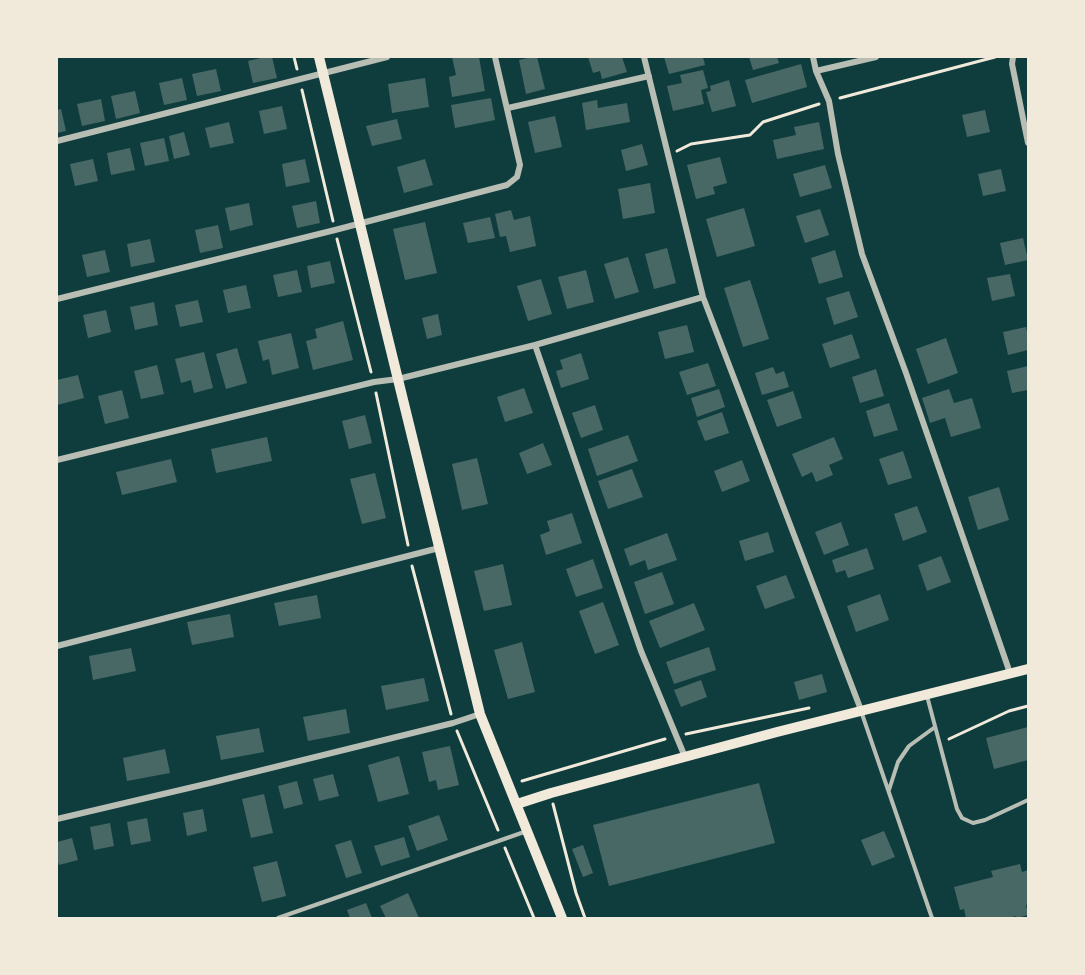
<!DOCTYPE html>
<style>
body{margin:0}
#map{position:relative;width:1085px;height:975px;overflow:hidden;background:#0f3d3e;font-family:"Noto Sans",sans-serif}
canvas{display:block}
.frame{position:absolute;inset:0;border:58px solid #f1e9da;pointer-events:none}
</style>
<div id="map">
<canvas width="1085" height="975"></canvas>
<div class="frame"></div>
</div>
<script>
const ctx = document.querySelector('canvas').getContext('2d');
ctx.lineJoin = 'round';
function paint(path, color) { ctx.fillStyle = color; ctx.fill(path, 'evenodd'); }
const toPath = rows => new Path2D(rows.map(r => 'M' + r).join(''));
function trace(path, color, width, dash) { ctx.strokeStyle = color; ctx.lineWidth = width; ctx.lineCap = dash ? 'butt' : 'round'; ctx.setLineDash(dash || []); ctx.stroke(path); }
paint(toPath([
 [265,57,272,57,277,78,253,83,248,61],
 [452,57,479,57,485,91,452,97,449,77,456,75],
 [532,57,537,57,545,89,526,94,519,60],
 [588,57,622,57,627,72,602,79,600,71,593,73],
 [664,57,703,57,705,65,669,74],
 [749,57,777,57,779,63,753,70],
 [801,64,807,87,752,103,745,80],
 [216,69,221,91,197,96,192,74],
 [703,70,708,88,701,90,704,104,673,111,667,86,682,83,680,75],
 [182,78,187,100,164,105,159,83],
 [425,78,429,107,392,113,388,84],
 [729,80,736,106,712,112,706,92,711,91,710,86],
 [135,91,140,113,116,119,111,96],
 [491,98,495,120,455,128,451,105],
 [101,99,105,121,82,126,77,104],
 [597,100,598,108,627,103,630,122,586,130,582,103],
 [282,106,287,129,264,134,259,111],
 [61,109,66,131,57,133,57,110],
 [985,110,990,132,967,137,962,115],
 [555,116,562,147,535,153,528,122],
 [397,119,402,139,372,146,366,126],
 [229,122,234,143,210,148,205,128],
 [819,122,824,149,777,159,773,140,796,135,794,127],
 [184,132,190,155,174,159,169,136],
 [164,138,169,161,145,166,140,143],
 [642,144,648,165,626,171,621,150],
 [130,148,135,170,111,175,107,153],
 [720,157,727,183,713,187,715,194,696,199,687,165],
 [93,159,98,181,75,186,70,164],
 [305,159,310,182,286,187,282,164],
 [425,159,433,185,404,193,397,167],
 [825,165,832,188,800,197,793,174],
 [1001,169,1006,191,983,196,978,174],
 [650,183,655,213,623,219,618,189],
 [316,201,320,223,297,228,292,206],
 [249,203,253,225,230,231,225,208],
 [744,208,755,246,717,257,706,219],
 [820,209,829,235,805,243,796,216],
 [511,210,514,220,530,216,536,246,510,252,506,236,500,237,495,214],
 [490,217,495,238,468,243,463,223],
 [425,222,437,273,405,280,393,229],
 [218,225,223,248,200,253,195,230],
 [1023,238,1028,260,1005,265,1000,243],
 [150,239,155,262,131,267,127,244],
 [667,248,676,283,654,289,645,254],
 [105,250,110,272,87,277,82,255],
 [835,250,843,277,819,284,811,258],
 [628,257,639,292,615,299,604,264],
 [330,261,335,283,311,288,307,266],
 [297,270,302,292,278,297,273,275],
 [586,270,594,302,567,309,558,277],
 [1010,274,1015,296,992,301,987,278],
 [541,279,552,314,528,321,517,286],
 [750,280,769,339,743,347,724,288],
 [246,285,251,308,228,313,223,290],
 [849,291,858,317,834,325,826,298],
 [198,300,203,322,180,327,175,305],
 [154,302,158,325,135,330,130,307],
 [106,310,111,332,88,338,83,315],
 [438,314,442,335,427,339,422,318],
 [343,321,353,360,313,370,306,341,317,338,315,329],
 [687,325,694,352,665,359,658,332],
 [1026,327,1028,337,1028,350,1008,355,1003,332],
 [291,333,299,368,272,375,269,359,263,361,258,341],
 [852,334,860,358,830,368,822,344],
 [946,338,958,373,928,384,916,349],
 [237,348,247,383,226,389,216,354],
 [204,352,213,388,194,393,191,380,181,383,175,359],
 [581,353,589,379,561,388,556,371,563,369,560,360],
 [708,363,716,386,687,395,679,372],
 [157,365,164,394,141,399,134,371],
 [1028,366,1028,390,1012,393,1007,371],
 [773,367,776,374,784,371,789,387,762,395,755,373],
 [876,369,884,396,860,403,852,377],
 [78,375,84,398,57,405,57,380],
 [524,388,533,413,505,422,497,397],
 [719,389,725,407,697,417,691,398],
 [949,389,954,403,972,398,981,428,951,437,945,418,930,423,922,398],
 [122,390,129,418,105,424,98,396],
 [793,391,802,418,777,427,767,400],
 [889,403,898,430,874,437,866,411],
 [595,405,603,430,581,438,572,413],
 [722,412,729,433,705,441,697,421],
 [365,415,372,443,349,449,342,421],
 [628,435,638,461,597,476,588,449],
 [267,437,272,461,216,473,211,449],
 [834,437,843,459,829,465,833,475,816,482,812,472,802,477,792,454],
 [543,443,552,465,527,474,519,453],
 [903,451,912,478,888,485,879,459],
 [477,458,488,504,462,510,452,464],
 [171,459,177,482,122,495,116,472],
 [742,460,750,481,722,492,714,471],
 [632,469,643,497,608,509,598,481],
 [375,473,386,518,362,524,350,479],
 [999,487,1009,520,978,530,968,497],
 [917,506,927,532,903,541,894,514],
 [572,513,582,543,546,555,540,535,550,531,547,521],
 [841,522,849,545,824,555,815,532],
 [768,532,774,552,745,561,739,541],
 [667,533,677,560,648,570,645,560,630,566,624,549],
 [867,548,874,569,848,578,845,570,836,573,832,560],
 [941,556,951,582,927,591,918,565],
 [593,559,603,588,576,597,566,569],
 [503,564,512,605,484,611,474,571],
 [662,572,674,604,645,614,634,582],
 [786,575,795,598,765,609,756,586],
 [880,594,889,620,856,632,847,606],
 [317,595,321,618,279,626,274,603],
 [603,602,619,645,595,654,579,611],
 [694,603,705,630,660,648,649,621],
 [230,614,234,637,192,645,187,622],
 [522,642,535,692,508,699,494,650],
 [709,647,716,670,674,684,666,662],
 [131,648,136,671,93,680,89,656],
 [822,674,827,692,799,700,794,682],
 [424,678,429,701,386,710,381,686],
 [701,680,707,697,681,707,674,690],
 [346,709,350,733,308,741,303,717],
 [1028,727,1028,760,994,769,986,738],
 [259,728,264,752,221,760,216,736],
 [450,746,459,785,438,790,436,780,429,782,422,752],
 [165,749,170,773,127,781,123,758],
 [399,756,409,794,378,802,368,765],
 [333,774,339,796,319,801,313,779],
 [297,781,303,804,284,809,278,786],
 [759,783,775,843,609,886,593,825],
 [264,794,273,833,251,838,242,799],
 [203,809,207,831,187,836,183,813],
 [439,815,448,840,417,851,408,826],
 [147,818,151,841,131,845,127,822],
 [110,823,114,846,94,850,90,827],
 [884,831,895,857,872,866,861,840],
 [404,837,410,857,381,866,374,846],
 [72,838,78,860,59,865,57,859,57,842],
 [351,840,362,873,346,878,335,845],
 [583,845,593,873,583,877,572,849],
 [277,861,286,896,262,902,253,867],
 [1020,864,1022,872,1028,870,1028,904,1026,905,1028,915,1017,918,1016,916,1009,918,966,918,964,909,960,910,954,887,993,877,991,871],
 [408,893,419,918,386,918,380,906],
 [366,903,372,918,350,918,347,910]
]), '#486865');
trace(toPath([
 [294,57,297,69],
 [302,90,333,221],
 [840,98,995,57],
 [677,151,691,144,750,135,763,122,819,104],
 [337,239,371,372],
 [376,393,408,545],
 [412,566,451,714],
 [457,731,498,830],
 [686,734,809,708],
 [949,739,1009,711,1028,706],
 [522,781,665,739],
 [553,804,576,893,585,918],
 [505,848,534,918]
]), '#f1e9da', 3);
trace(toPath([
 [927,696,957,809,962,818,973,823,985,820,1028,800],
 [861,711,932,918],
 [889,790,898,762,909,746,935,727],
 [278,918,527,831]
]), '#b8beb3', 4);
trace(toPath([
 [644,57,703,297,861,710],
 [813,57,816,71,829,101,838,154,862,254,906,373,1010,673],
 [1013,57,1012,64,1028,143],
 [816,71,876,57],
 [508,108,649,76],
 [57,141,387,57],
 [57,299,335,230,507,185,517,177,520,165,495,57],
 [535,345,641,651,685,757],
 [57,460,374,382,398,379,535,345,703,297],
 [57,646,439,548],
 [57,819,210,783,453,723,480,714]
]), '#b8beb3', 6);
trace(toPath([
 [319,57,480,714,562,918],
 [517,804,551,793,777,732,1028,669]
]), '#f1e9da', 10);
</script>
